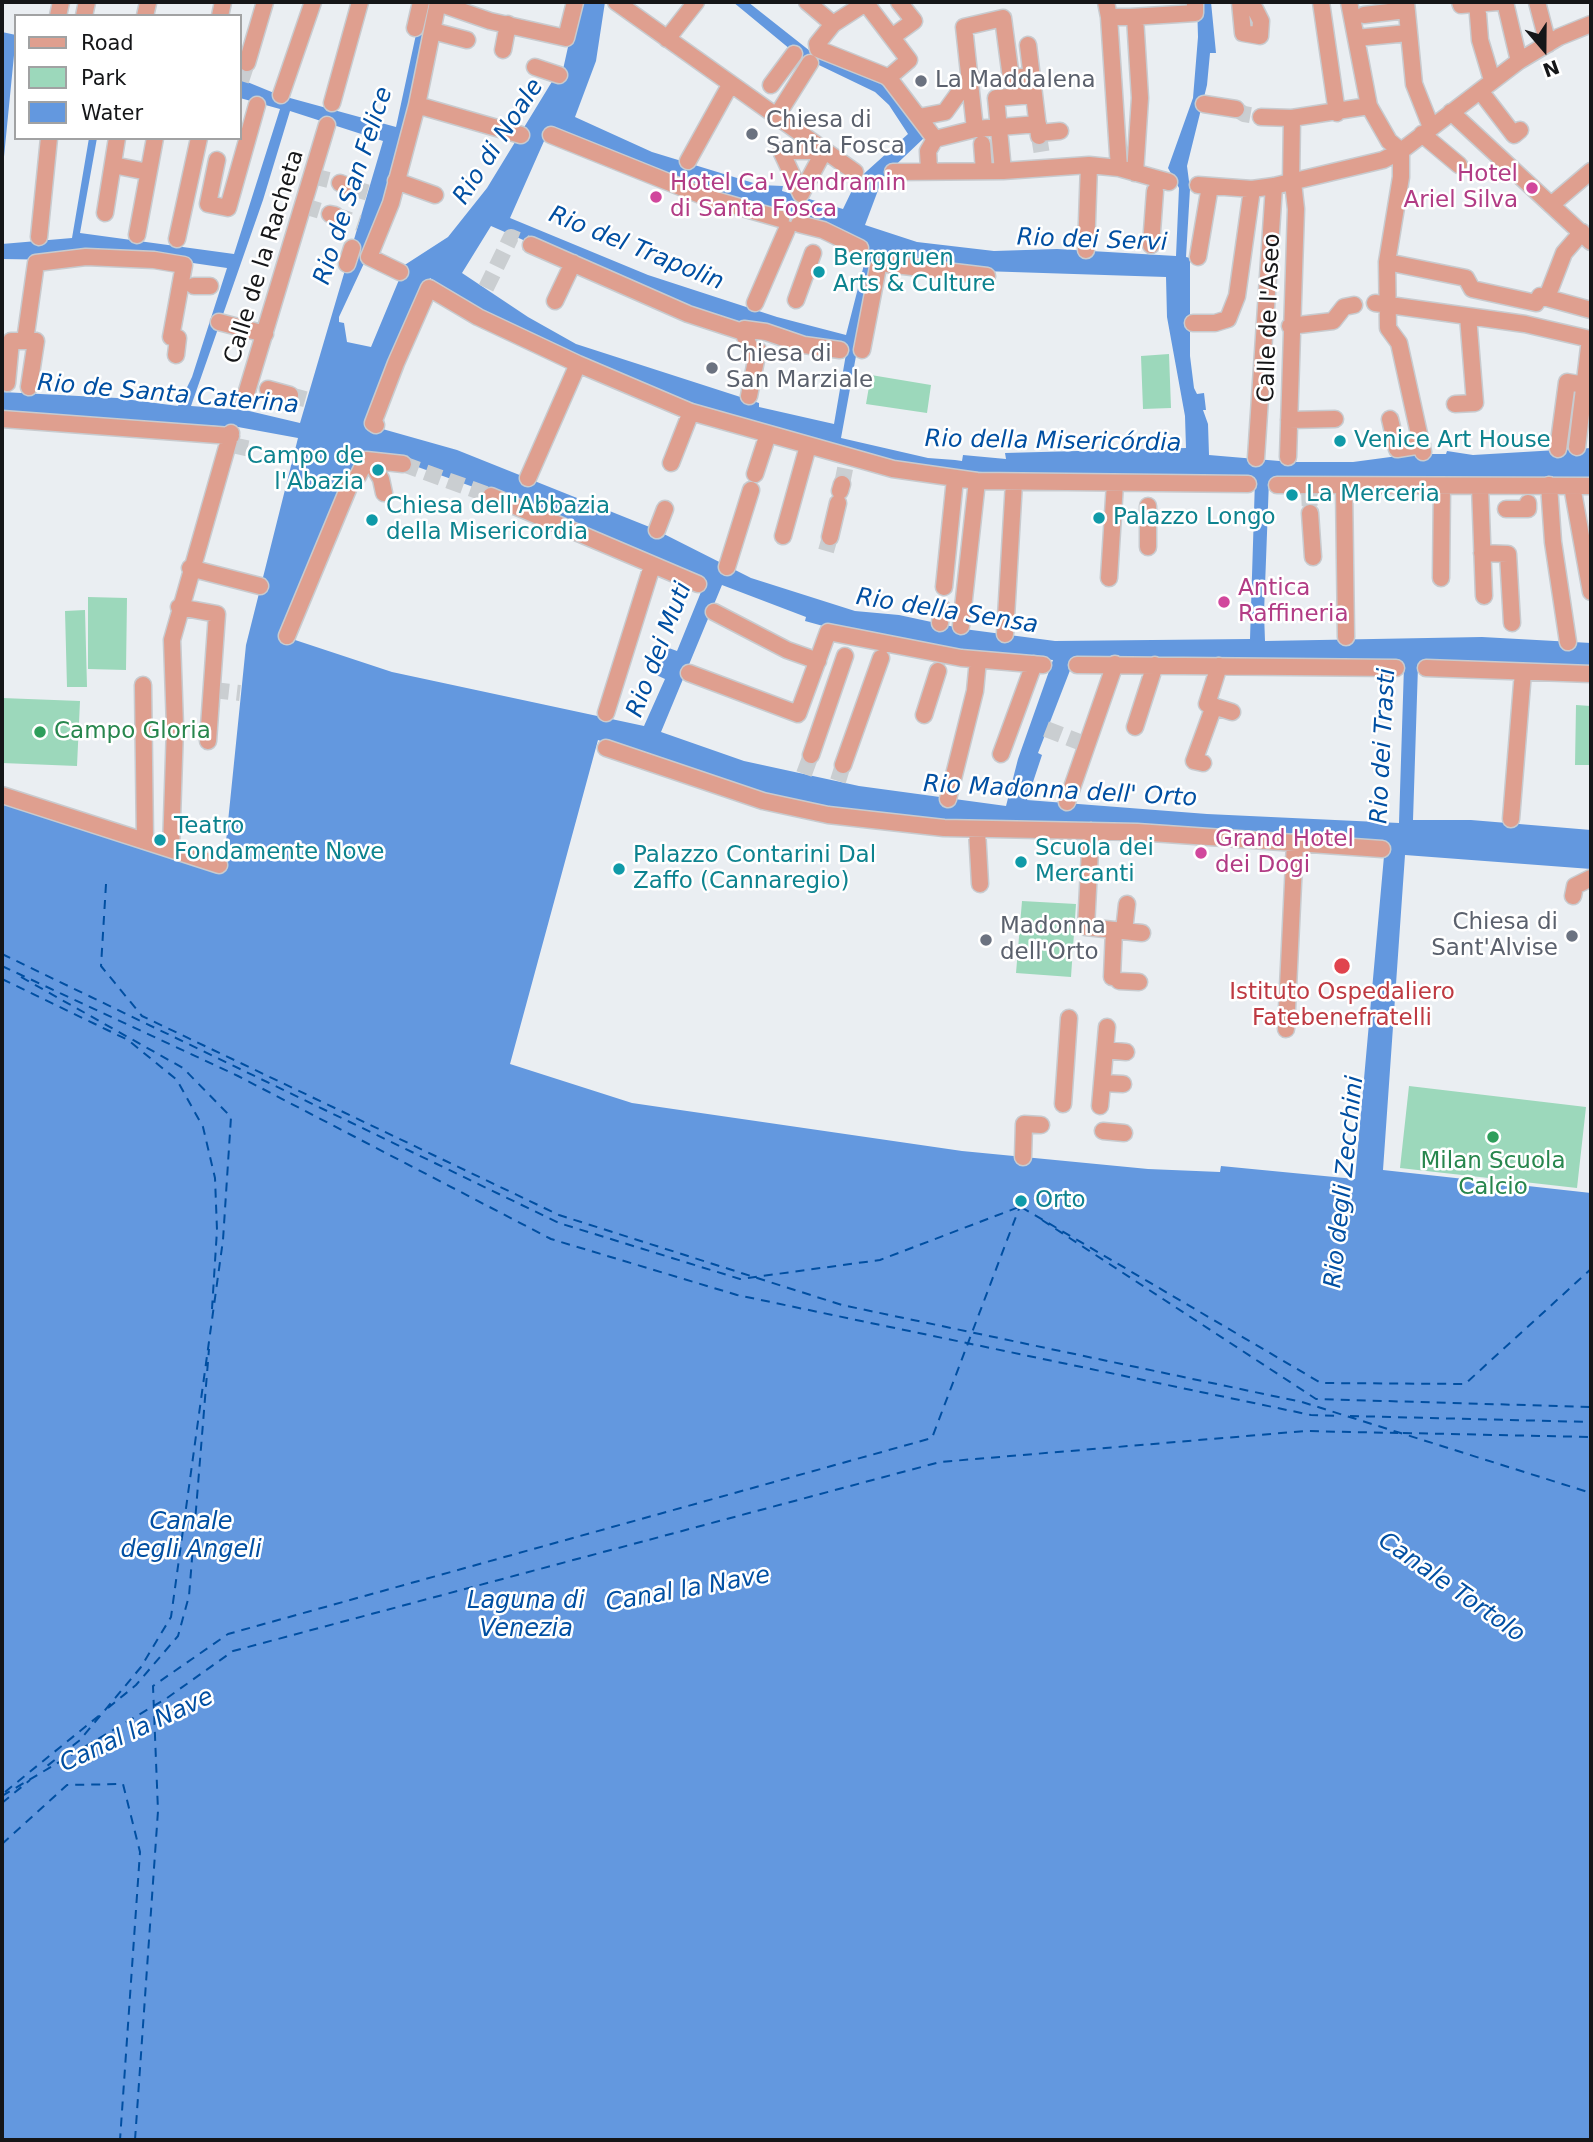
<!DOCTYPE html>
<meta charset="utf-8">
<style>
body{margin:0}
#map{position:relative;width:1593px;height:2142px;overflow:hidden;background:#eaeef2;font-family:"DejaVu Sans",sans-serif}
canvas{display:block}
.frame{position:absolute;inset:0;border:4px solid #151618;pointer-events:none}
.legend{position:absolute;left:14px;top:14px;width:228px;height:126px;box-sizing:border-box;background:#fff;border:2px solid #a1a2a3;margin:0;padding:9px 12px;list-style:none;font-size:21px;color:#151618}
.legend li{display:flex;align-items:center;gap:14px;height:35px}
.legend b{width:35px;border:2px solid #a1a2a3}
.north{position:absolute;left:1509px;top:14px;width:70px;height:70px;-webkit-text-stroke:5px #fff;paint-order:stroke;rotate:160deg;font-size:19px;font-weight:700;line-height:28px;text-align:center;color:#151618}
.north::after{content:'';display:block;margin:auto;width:24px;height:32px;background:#151618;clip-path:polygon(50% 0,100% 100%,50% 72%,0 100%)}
</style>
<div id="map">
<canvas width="1593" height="2142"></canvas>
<div class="frame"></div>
<ul class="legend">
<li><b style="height:9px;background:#df9f8f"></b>Road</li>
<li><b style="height:19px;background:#9cd8bb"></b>Park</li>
<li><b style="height:19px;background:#6398df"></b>Water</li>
</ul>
<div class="north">N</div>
</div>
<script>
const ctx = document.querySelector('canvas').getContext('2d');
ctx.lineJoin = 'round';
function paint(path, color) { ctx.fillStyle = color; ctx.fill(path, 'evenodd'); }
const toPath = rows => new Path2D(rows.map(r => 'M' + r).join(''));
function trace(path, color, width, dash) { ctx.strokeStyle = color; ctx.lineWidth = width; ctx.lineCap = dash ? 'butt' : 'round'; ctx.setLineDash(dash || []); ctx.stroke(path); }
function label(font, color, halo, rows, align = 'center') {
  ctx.font = font + ' "DejaVu Sans",sans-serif'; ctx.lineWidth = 5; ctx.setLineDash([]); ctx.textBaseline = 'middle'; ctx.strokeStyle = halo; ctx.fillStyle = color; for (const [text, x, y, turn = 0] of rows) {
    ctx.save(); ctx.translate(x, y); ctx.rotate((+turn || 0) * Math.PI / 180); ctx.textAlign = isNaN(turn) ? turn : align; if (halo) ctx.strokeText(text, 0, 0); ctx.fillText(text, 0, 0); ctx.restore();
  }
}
paint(toPath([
 [1169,354,1171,408,1143,409,1141,356],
 [871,375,931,385,927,413,866,404],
 [88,597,127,598,126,670,88,669],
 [85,610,87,687,67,687,65,611],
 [2,698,80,701,77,766,2,763],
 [1576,705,1591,706,1591,765,1575,765],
 [1022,901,1076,904,1071,977,1016,973],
 [1409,1086,1586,1107,1577,1188,1400,1168]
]), '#9cd8bb');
paint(toPath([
 [423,2,436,2,415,104,366,259,339,317,339,322,344,323,347,342,371,347,401,275,400,268,448,237,487,188,556,75,562,74,578,2,605,2,596,61,575,117,652,152,760,185,783,186,782,191,843,209,857,180,908,134,889,105,875,92,796,54,733,2,748,2,810,51,862,70,889,84,925,137,883,177,865,225,917,242,994,251,1057,249,1176,256,1179,188,1168,168,1193,98,1198,37,1197,2,1211,2,1216,53,1210,53,1207,85,1187,166,1190,189,1186,257,1190,258,1190,356,1194,388,1197,394,1204,393,1206,410,1203,410,1208,424,1209,455,1291,462,1353,462,1413,454,1446,454,1447,451,1473,455,1591,448,1591,482,1269,480,1264,613,1265,641,1482,637,1591,643,1591,670,1418,666,1413,820,1471,820,1591,830,1591,869,1405,855,1383,1170,1591,1193,1591,2140,2,2140,2,801,224,861,246,645,298,438,238,427,2,415,2,392,117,398,178,406,192,377,227,268,186,262,2,259,2,244,72,238,89,138,97,138,80,233,234,254,280,109,240,98,240,79,279,95,396,127],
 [290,111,383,141,300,423,245,410,191,406,263,200],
 [548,132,752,208,826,228,868,249,846,335,777,317,648,275,510,218],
 [491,226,687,311,715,314,846,354,834,424,759,407,759,403,576,344,528,317,462,273],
 [880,257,951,270,1166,277,1167,317,1185,416,1186,448,1005,453,1006,459,963,455,962,461,955,460,928,458,841,438,856,356],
 [430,278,449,290,448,295,618,374,729,417,915,470,1255,480,1250,639,1055,641,964,629,899,615,855,611,751,578,652,528,457,450,379,428,394,356],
 [363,452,404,462,515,502,701,592,677,651,666,647,654,674,665,679,644,726,392,672,289,638,337,500,348,474,353,476],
 [722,585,806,617,805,621,834,629,953,650,1053,660,1018,759,1006,806,859,786,744,761,661,732],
 [1074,660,1404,666,1399,823,1207,814,1027,800,1042,755,1038,753],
 [598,740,774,797,847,813,1006,826,1385,845,1355,1179,1221,1166,1220,1172,1148,1169,962,1151,632,1103,510,1064],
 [2,32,16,35,2,177]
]), '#6398df');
trace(toPath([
 [106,884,101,966,142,1016,559,1215,842,1305,1302,1402,1591,1493],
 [2,954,559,1223,740,1279,880,1260,1019,1207],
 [2,966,238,1076,551,1239,737,1295,1311,1415,1341,1416],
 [21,977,183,1068,231,1117,223,1240,171,1617,141,1667,80,1740,42,1770],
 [2,979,128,1040,177,1080,203,1127,215,1178,217,1230,212,1309],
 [1021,1207,1321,1383,1465,1384,1591,1269],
 [1042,1220,1316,1399,1591,1407],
 [1350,1416,1591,1422],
 [1403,1433,1591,1437],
 [108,1708,136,1685,178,1636,189,1596,209,1349],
 [5,1792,101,1714],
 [2,1796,167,1698,233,1651,940,1462,1306,1431,1398,1433],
 [2,1803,30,1780],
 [2,1844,67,1785,123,1784,140,1852,120,2140],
 [135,2140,158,1811,153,1686,228,1634,932,1438,1020,1206]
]), '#004fa2', 2, [9, 7]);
trace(toPath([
 [241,81,247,63],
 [1236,109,1244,114,1261,117],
 [1039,136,1042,155],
 [313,176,340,183],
 [352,188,369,193],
 [304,206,330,214],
 [335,215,359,223],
 [486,288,511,237,531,245],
 [290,395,308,400],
 [232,445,255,450],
 [403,464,491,496],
 [842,484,846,464],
 [1309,490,1310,513],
 [826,551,830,537],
 [213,690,240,693],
 [1046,729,1087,745],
 [804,774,811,755],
 [838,781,843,765]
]), '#caced1', 16, [16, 8]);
const street = toPath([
 [616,2,855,172],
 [807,2,833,24],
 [865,2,909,60,888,78],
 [867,2,833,24,817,44,818,49,888,77,935,139],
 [1106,2,1109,17,1131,17,1195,13,1195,2],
 [1240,2,1243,33,1260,36,1261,21,1255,9,1244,2],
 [1321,2,1337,113],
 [1349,2,1369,106,1389,141,1401,151],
 [1406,2,1414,84,1431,127],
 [1460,2,1461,5,1498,2],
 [1477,2,1480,40,1492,80],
 [1505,2,1519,61],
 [1537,2,1548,44],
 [438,3,490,21,566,38,575,2],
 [1364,15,1406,10],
 [58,16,61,2],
 [84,16,87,2],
 [145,16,148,3],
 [220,16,223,2],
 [1109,17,1119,168],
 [1135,17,1140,98,1135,173],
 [415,28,421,2],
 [433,31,467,40],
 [892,37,914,21,899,2],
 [1356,38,1408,33],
 [667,39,696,2],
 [1028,45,1039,136],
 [503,50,508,24],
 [247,63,265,2],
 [535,67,559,75],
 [771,85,794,54],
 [1481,92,1514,135,1520,130],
 [281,95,313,2],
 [332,103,360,2],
 [1204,104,1236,109],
 [417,105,521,135],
 [1451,112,1591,242],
 [776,117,810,63],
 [919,117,945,112,971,76],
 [1261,117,1292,118,1291,182],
 [1292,118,1369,106],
 [975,129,964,27,1003,18,1011,78,1032,76],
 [1039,133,1060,131],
 [1422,134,1459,165],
 [551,135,708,198,781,219],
 [982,144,984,171],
 [1401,151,1401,177,1387,262,1388,328,1399,343,1423,452],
 [217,160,208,204,228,208,257,105],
 [688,161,730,85],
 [113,165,148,172],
 [929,170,928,151,935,139,975,129,1038,124],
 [1003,171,996,98,1034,95],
 [893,172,1003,171,1089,165,1119,168,1169,182],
 [396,181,435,195],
 [340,183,352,188],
 [1198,185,1252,189,1274,186,1383,160,1401,151,1519,61,1559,37,1591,24],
 [801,194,781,151,824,151],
 [801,194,824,151],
 [1551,205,1591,171],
 [105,213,117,138],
 [330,214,335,215],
 [799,224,823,230,860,248],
 [137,235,155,138],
 [39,237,49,138],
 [177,239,199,138],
 [531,245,688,314,743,332,755,360],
 [1151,245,1155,191],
 [1086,250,1089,165],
 [1198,257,1210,186],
 [1387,262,1466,278,1472,289,1536,303,1540,296,1591,310],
 [347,264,352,248],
 [887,264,987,276],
 [400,272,369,257,391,203,417,105,438,2],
 [194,286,210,286],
 [1547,297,1564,253,1582,232],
 [796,300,813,253],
 [555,301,573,263],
 [755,303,787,229],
 [1375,303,1525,324,1590,339,1577,447],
 [219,322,265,334],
 [1193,323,1215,323,1228,319,1237,296,1252,189],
 [1290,326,1333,321,1344,307,1354,305],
 [744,329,766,332,804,345,840,350],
 [862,350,878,267],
 [7,383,11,341,25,341],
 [29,387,36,341,25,341,36,263,86,257,154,260,184,265,171,337,178,338,176,355],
 [268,389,290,395],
 [749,396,758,350],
 [244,401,327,125],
 [1455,404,1475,403,1468,316],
 [2,419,231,436],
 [1390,419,1397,449,1422,445],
 [1289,420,1335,419],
 [376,425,373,423,396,363,429,288,478,317,578,364,691,412,893,469,977,481,1248,484],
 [1558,449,1567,382,1585,385],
 [1288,457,1296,209,1293,182],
 [1256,458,1274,186],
 [371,462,381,479,384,493],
 [671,463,691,412],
 [755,474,768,434],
 [528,478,578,364],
 [1277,485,1591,486],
 [1549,485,1553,542,1568,642],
 [1344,486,1346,637],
 [1480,486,1484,596],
 [1572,486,1591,592],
 [840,491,842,484],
 [491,496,698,584],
 [1148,506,1148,547],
 [1506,509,1528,509,1528,503],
 [1310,513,1313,557],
 [657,530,665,509],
 [783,536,808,446],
 [830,537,838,503],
 [1482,553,1508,554,1512,623],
 [727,567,751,490],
 [190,568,260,586],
 [1109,578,1115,483],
 [1441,578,1442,486],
 [944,587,955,479],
 [179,607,217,614,208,741],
 [714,612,787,650,818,661],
 [940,623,942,608],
 [961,626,977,481],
 [1005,634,1014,482],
 [287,636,351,482,358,476,366,460,403,464],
 [1077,665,1396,668],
 [1219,666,1207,704,1232,712],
 [1426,668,1591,674],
 [689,673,798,714,828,632,961,658,1043,665],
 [143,685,145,841],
 [606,713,652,566],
 [924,715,938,671],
 [1135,727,1155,665],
 [606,748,763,801,828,815,944,828,1137,832,1382,849],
 [1001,754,1034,664],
 [811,755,845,656],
 [1203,763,1194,761,1214,706],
 [843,765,881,658],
 [2,795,219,865],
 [948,799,975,691,978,660],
 [1067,802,1115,664],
 [1511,819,1523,672],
 [977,830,980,884],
 [1091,831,1086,927,1142,933],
 [171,849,175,727,172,640,231,433],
 [1573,896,1575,886,1591,878],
 [1124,931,1127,904],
 [1112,977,1114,930],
 [1119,981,1139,982],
 [1286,1029,1295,842],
 [1105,1050,1126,1052],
 [1102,1083,1123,1084],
 [1063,1104,1069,1018],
 [1100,1106,1107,1027],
 [1103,1131,1124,1133],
 [1023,1157,1024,1124,1041,1125]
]);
trace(street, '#c8cbcf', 19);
trace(street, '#df9f8f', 16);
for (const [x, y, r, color] of [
 [921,81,7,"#6b7280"],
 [752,134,7,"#6b7280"],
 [1532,188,7,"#d1479c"],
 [656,197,7,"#d1479c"],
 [819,272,7,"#0f9aa8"],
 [712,368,7,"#6b7280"],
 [1340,441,7,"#0f9aa8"],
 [378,470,7,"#0f9aa8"],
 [1292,495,7,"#0f9aa8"],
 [1099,518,7,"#0f9aa8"],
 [372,520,7,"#0f9aa8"],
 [1224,602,7,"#d1479c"],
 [40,732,7,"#2e9e5b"],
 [160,840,7,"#0f9aa8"],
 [1201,853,7,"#d1479c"],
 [1021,862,7,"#0f9aa8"],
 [619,869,7,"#0f9aa8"],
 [1572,936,7,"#6b7280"],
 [986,940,7,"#6b7280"],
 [1342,966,9,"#e0444e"],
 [1493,1137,7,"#2e9e5b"],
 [1021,1201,7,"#0f9aa8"]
]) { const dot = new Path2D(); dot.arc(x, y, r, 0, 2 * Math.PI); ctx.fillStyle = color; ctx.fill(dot); trace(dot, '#fff', 2.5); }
label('23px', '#5b616d', '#fff', [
 ["La Maddalena",935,81],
 ["Chiesa di",766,121],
 ["Santa Fosca",766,147],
 ["Chiesa di",726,355],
 ["San Marziale",726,381],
 ["Chiesa di",1558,923,"right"],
 ["Sant'Alvise",1558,949,"right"],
 ["Madonna",1000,927],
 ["dell'Orto",1000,953]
], 'left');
label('23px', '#b23c85', '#fff', [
 ["Hotel",1518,175,"right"],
 ["Ariel Silva",1518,201,"right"],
 ["Hotel Ca' Vendramin",670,184],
 ["di Santa Fosca",670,210],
 ["Antica",1238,589],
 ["Raffineria",1238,615],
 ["Grand Hotel",1215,840],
 ["dei Dogi",1215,866]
], 'left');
label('23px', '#151618', '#fff', [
 ["Calle de la Racheta",265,257,-73],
 ["Calle de l'Aseo",1270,318,-88]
]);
label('23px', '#0d838f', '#fff', [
 ["Berggruen",833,259],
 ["Arts & Culture",833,285],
 ["Venice Art House",1354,441],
 ["Campo de",364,457,"right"],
 ["l'Abazia",364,483,"right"],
 ["La Merceria",1306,495],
 ["Chiesa dell'Abbazia",386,507],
 ["della Misericordia",386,533],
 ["Palazzo Longo",1113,518],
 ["Teatro",174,827],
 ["Fondamente Nove",174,853],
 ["Scuola dei",1035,849],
 ["Mercanti",1035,875],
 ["Palazzo Contarini Dal",633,856],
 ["Zaffo (Cannaregio)",633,882],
 ["Orto",1035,1201]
], 'left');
label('23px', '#27864d', '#fff', [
 ["Campo Gloria",54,732],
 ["Milan Scuola",1493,1162,"center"],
 ["Calcio",1493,1188,"center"]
], 'left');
label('23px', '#be3a42', '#fff', [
 ["Istituto Ospedaliero",1342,993],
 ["Fatebenefratelli",1342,1019]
]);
label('italic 24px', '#004fa2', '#fff', [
 ["Rio di Noale",499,142,-57],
 ["Rio de San Felice",354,186,-72],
 ["Rio dei Servi",1092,241,2],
 ["Rio del Trapolin",636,249,22],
 ["Rio de Santa Caterina",168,395,5],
 ["Rio della Misericórdia",1053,442,1],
 ["Rio della Sensa",947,612,9],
 ["Rio dei Muti",660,650,-69],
 ["Rio dei Trasti",1384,746,-87],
 ["Rio Madonna dell' Orto",1060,792,3],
 ["Rio degli Zecchini",1345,1182,-84],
 ["Canale",191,1523],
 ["degli Angeli",191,1551],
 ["Canale Tortolo",1451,1588,35],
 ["Canal la Nave",688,1590,-10],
 ["Laguna di",526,1602],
 ["Venezia",526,1630],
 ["Canal la Nave",137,1731,-25]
]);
</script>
